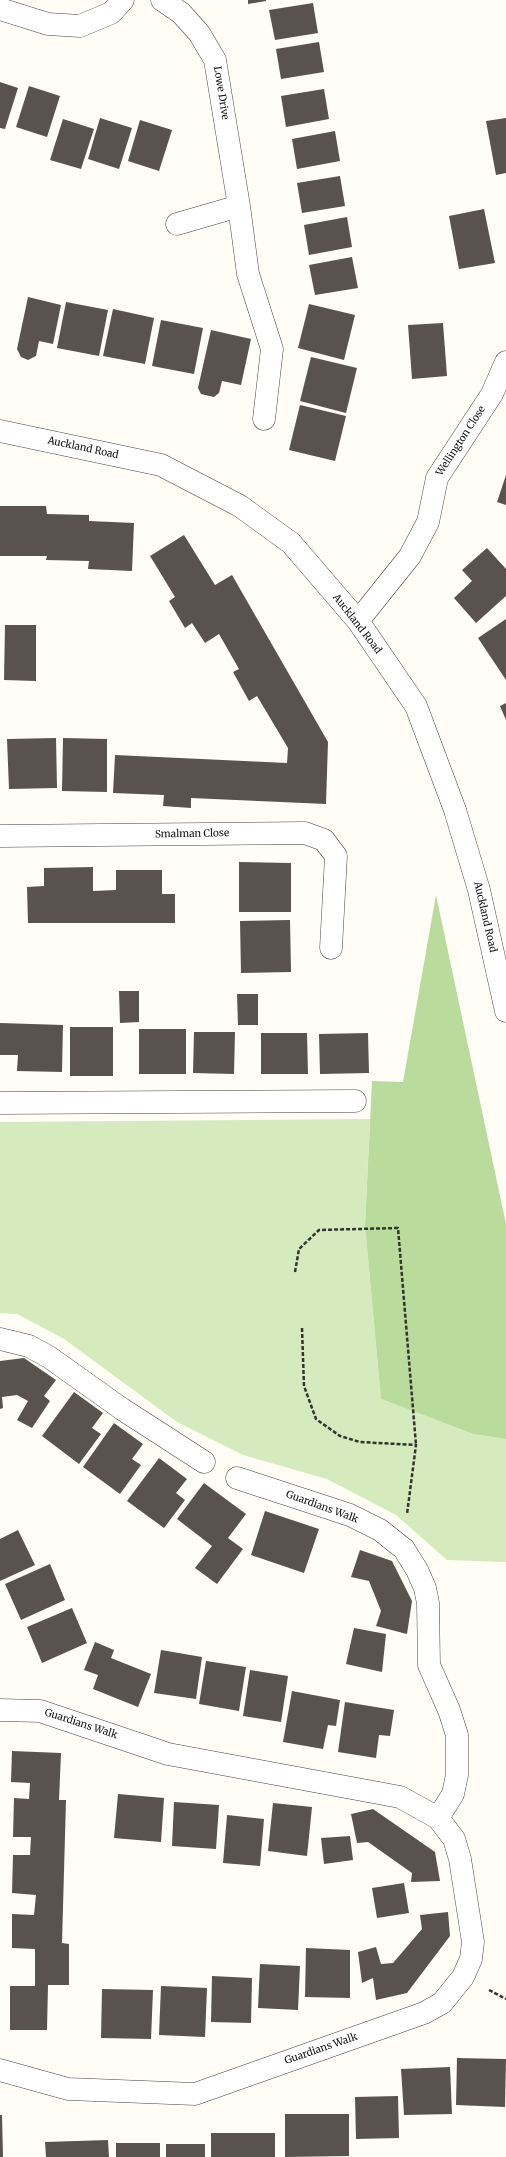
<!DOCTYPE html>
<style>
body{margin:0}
canvas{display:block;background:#fffdf5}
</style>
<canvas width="506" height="2157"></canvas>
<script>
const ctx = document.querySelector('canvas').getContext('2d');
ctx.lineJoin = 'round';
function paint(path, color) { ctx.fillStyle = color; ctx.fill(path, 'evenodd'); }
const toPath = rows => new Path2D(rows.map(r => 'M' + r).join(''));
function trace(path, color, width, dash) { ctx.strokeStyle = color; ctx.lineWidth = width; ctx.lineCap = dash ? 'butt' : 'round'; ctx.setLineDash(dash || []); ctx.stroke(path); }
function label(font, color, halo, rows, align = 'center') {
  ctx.font = font + ' Merriweather,serif'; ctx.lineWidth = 4; ctx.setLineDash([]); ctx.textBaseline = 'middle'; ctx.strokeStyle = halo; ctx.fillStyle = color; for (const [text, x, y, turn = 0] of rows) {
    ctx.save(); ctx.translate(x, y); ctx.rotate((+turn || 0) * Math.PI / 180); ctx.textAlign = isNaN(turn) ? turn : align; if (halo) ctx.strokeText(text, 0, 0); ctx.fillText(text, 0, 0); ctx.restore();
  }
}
paint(toPath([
 [370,1119,365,1225,381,1399,473,1434,506,1439,506,1562,447,1560,396,1515,327,1479,243,1455,177,1422,64,1339,17,1314,0,1313,0,1122]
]), '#d5ebbd');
paint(toPath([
 [436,895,506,1224,506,1439,473,1434,381,1399,365,1225,372,1081,403,1082]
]), '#b9dc9c');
paint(toPath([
 [248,0,266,0,266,1,248,4],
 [313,3,318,33,275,40,269,10],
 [319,42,324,72,281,79,276,49],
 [0,82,18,88,5,129,0,128],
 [29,86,60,96,47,137,16,127],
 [324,89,329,119,286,127,281,96],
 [100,118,132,128,119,169,88,159],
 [506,118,506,173,496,175,486,121],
 [63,119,94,129,81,169,50,160],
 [140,120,172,130,159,171,128,161],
 [335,131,340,161,297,169,292,139],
 [340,176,345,206,302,213,297,183],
 [484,209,495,263,459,269,449,216],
 [347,217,352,247,309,255,304,225],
 [352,257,358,288,315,295,309,265],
 [28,297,61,305,53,344,39,341,36,356,28,360,21,357,17,349],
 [66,302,108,310,99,356,57,348],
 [309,304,355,315,344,360,298,348],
 [113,309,154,318,145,364,103,356],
 [161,320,203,328,194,374,152,366],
 [443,323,447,376,412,379,408,325],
 [211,330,251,339,241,385,222,381,219,393,214,397,201,394,198,388],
 [311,357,357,368,346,413,300,401],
 [300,405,346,416,335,461,289,450],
 [506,475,506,505,497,502],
 [0,506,46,506,47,514,89,515,89,521,134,523,132,571,88,569,89,561,46,560,47,556,0,556],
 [184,535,215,585,232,575,328,742,326,804,191,798,191,808,163,806,164,795,113,793,115,755,287,763,288,748,257,696,249,701,233,672,239,669,219,634,205,643,192,623,185,628,169,601,175,597,150,556],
 [487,548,506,569,506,596,476,623,454,598,472,581,462,570],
 [506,619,506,680,478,638],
 [5,625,36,625,36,681,4,680],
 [506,703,506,720,500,706],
 [56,738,57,788,9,789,7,739],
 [63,738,107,739,107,792,62,791],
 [239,862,291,863,291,912,239,912],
 [93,867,93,891,116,890,116,870,162,870,162,894,175,894,175,923,28,923,27,887,44,886,44,868],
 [290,920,291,972,241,973,240,921],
 [119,991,139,991,139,1022,120,1023],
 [237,994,258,994,258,1025,238,1025],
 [0,1023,63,1025,62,1072,17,1071,18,1055,0,1055],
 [70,1027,113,1027,113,1076,70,1076],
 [139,1029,186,1029,186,1074,139,1074],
 [194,1032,235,1032,234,1074,193,1073],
 [261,1033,307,1033,308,1074,261,1074],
 [368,1033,369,1073,320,1074,319,1034],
 [24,1358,56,1380,44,1396,50,1401,32,1428,17,1420,28,1401,17,1395,2,1397,3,1408,0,1409,0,1361],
 [74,1392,103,1413,92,1428,101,1434,79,1464,42,1436],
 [114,1423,143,1444,132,1459,141,1465,120,1494,83,1467],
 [159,1458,187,1479,176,1493,185,1500,164,1528,127,1501],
 [204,1483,246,1514,228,1538,243,1549,217,1584,195,1568,212,1546,177,1519],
 [265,1511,319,1529,304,1573,251,1555],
 [18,1530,35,1565,0,1581,0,1539],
 [360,1550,392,1561,412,1601,407,1634,376,1626,381,1611,369,1581,351,1577],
 [50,1564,65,1600,21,1620,5,1584],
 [72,1608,87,1643,42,1663,27,1627],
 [354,1628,386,1634,382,1672,346,1664],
 [95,1642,114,1650,111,1658,151,1674,138,1707,93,1689,98,1675,84,1670],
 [161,1650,202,1657,196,1699,154,1693],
 [206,1661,246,1667,239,1711,199,1704],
 [250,1670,288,1676,281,1722,243,1716],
 [292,1691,340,1700,336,1726,328,1725,323,1749,283,1742],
 [345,1702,394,1710,390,1736,379,1735,376,1758,338,1752],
 [12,1751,61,1753,59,1800,66,1800,62,1943,69,1944,69,1985,48,1985,47,2030,10,2030,10,1986,35,1986,35,1949,12,1948,12,1914,34,1915,36,1895,12,1893,13,1855,30,1855,31,1837,13,1837,14,1798,29,1799,30,1783,11,1782],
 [118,1794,164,1798,161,1842,114,1838],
 [174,1802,219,1805,216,1849,172,1846],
 [273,1803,312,1807,307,1856,268,1851],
 [373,1809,435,1852,440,1881,411,1882,412,1873,368,1842,357,1843,351,1814],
 [227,1815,264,1819,260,1866,223,1863],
 [350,1836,353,1860,324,1864,321,1838],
 [404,1883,409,1913,377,1918,372,1888],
 [448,1912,450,1936,407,1993,376,2000,373,1978,362,1983,358,1952,376,1947,381,1964,393,1963,422,1929,420,1915],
 [306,1948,350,1950,350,1998,305,1997],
 [260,1964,300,1966,298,2010,258,2008],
 [212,1976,252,1978,251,2023,211,2022],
 [161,1986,207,1988,205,2037,159,2035],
 [102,1989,153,1990,151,2039,101,2038],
 [457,2058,506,2059,505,2107,456,2105],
 [450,2067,452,2114,404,2115,401,2069],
 [398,2096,399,2138,356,2139,355,2097],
 [285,2114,349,2114,349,2156,285,2157],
 [0,2115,2,2115,3,2157,0,2157],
 [211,2133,275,2133,275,2157,211,2157],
 [108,2140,109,2157,46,2157,45,2142],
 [116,2143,160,2143,160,2157,116,2157],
 [166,2144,205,2144,205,2157,166,2157]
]), '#5a524d');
const minor = toPath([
 [162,0,181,13,199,33,215,60,239,206,248,274,272,349,264,419],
 [0,9,48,24,80,26,111,13,123,0],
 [177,224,239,206],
 [0,431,161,465,240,506,291,543,358,621,416,706,455,810,479,890,506,1011],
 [358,621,410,556,428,522,437,478,492,394,506,362],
 [0,836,305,833,324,840,336,856,331,948],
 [0,1103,355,1101],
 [0,1339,29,1346,49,1357,122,1409,204,1462],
 [237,1478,350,1515,380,1530,404,1549,417,1570,425,1588,428,1603,429,1665,449,1710,457,1735,457,1775,453,1794,438,1818],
 [0,1710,40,1711,168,1754,400,1797,438,1818,454,1839,460,1859,473,1942,471,1959,463,1977,442,2003,424,2013,195,2094,68,2089,0,2070]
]);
trace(minor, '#444', 23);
trace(toPath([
 [295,1272,299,1249,319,1230,398,1228,416,1445],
 [302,1328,304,1386,316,1419,340,1436,360,1442,416,1445,407,1514],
 [489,1990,506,1999]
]), '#333', 2.5, [4, 2]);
trace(minor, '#fff', 22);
label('10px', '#111', '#fff', [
 ["Lowe Drive",221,93,81],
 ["Wellington Close",461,441,-57],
 ["Auckland Road",83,448,12],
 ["Auckland Road",357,624,52],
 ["Smalman Close",192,834,-1],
 ["Auckland Road",485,917,77],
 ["Guardians Walk",322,1507,20],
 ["Guardians Walk",81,1724,18],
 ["Guardians Walk",321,2049,-19]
]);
</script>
